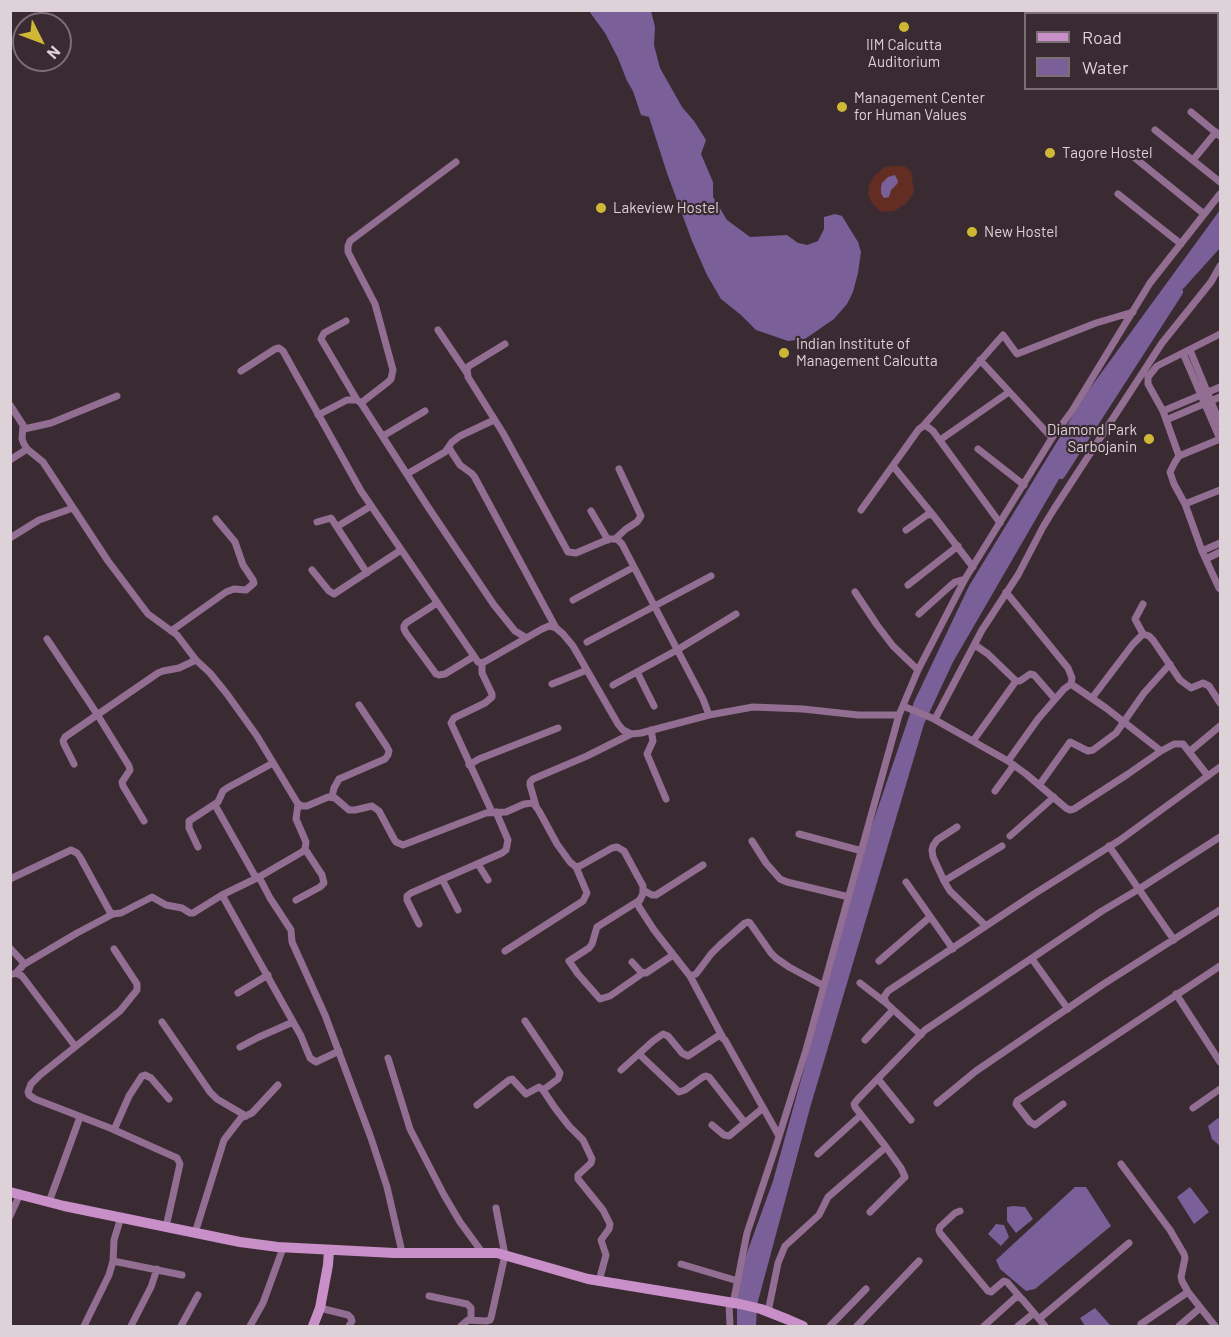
<!DOCTYPE html>
<style>
body{margin:0}
#map{position:relative;width:1231px;height:1337px;overflow:hidden;background:#3a2b32;font-family:Barlow,sans-serif}
canvas{display:block}
.frame{position:absolute;inset:0;border:12px solid #dcd2d7;pointer-events:none}
.legend{position:absolute;left:1024px;top:12px;width:195px;height:78px;box-sizing:border-box;background:#3a2b32;border:2px solid #7b6e74;margin:0;padding:8px 10px;list-style:none;font-size:18px;color:#dcd2d7}
.legend li{display:flex;align-items:center;gap:12px;height:30px}
.legend b{width:30px;border:2px solid #7b6e74}
.north{position:absolute;left:12px;top:12px;width:60px;height:60px;box-sizing:border-box;background:#3a2b32;border:2px solid #7b6e74;border-radius:50%;rotate:132deg;font-size:16px;font-weight:700;line-height:24px;text-align:center;color:#dcd2d7}
.north::after{content:'';display:block;margin:auto;width:21px;height:27px;background:#d0b736;clip-path:polygon(50% 0,100% 100%,50% 72%,0 100%)}
</style>
<div id="map">
<canvas width="1231" height="1337"></canvas>
<div class="frame"></div>
<ul class="legend">
<li><b style="height:8px;background:#c98fc9"></b>Road</li>
<li><b style="height:16px;background:#7a5f99"></b>Water</li>
</ul>
<div class="north">N</div>
</div>
<script>
const ctx = document.querySelector('canvas').getContext('2d');
ctx.lineJoin = 'round';
function paint(path, color) { ctx.fillStyle = color; ctx.fill(path, 'evenodd'); }
const toPath = rows => new Path2D(rows.map(r => 'M' + r).join(''));
function trace(path, color, width, dash) { ctx.strokeStyle = color; ctx.lineWidth = width; ctx.lineCap = dash ? 'butt' : 'round'; ctx.setLineDash(dash || []); ctx.stroke(path); }
function label(font, color, halo, rows, align = 'center') {
  ctx.font = font + ' Barlow,sans-serif'; ctx.lineWidth = 4.5; ctx.setLineDash([]); ctx.textBaseline = 'middle'; ctx.strokeStyle = halo; ctx.fillStyle = color; for (const [text, x, y, turn = 0] of rows) {
    ctx.save(); ctx.translate(x, y); ctx.rotate((+turn || 0) * Math.PI / 180); ctx.textAlign = isNaN(turn) ? turn : align; if (halo) ctx.strokeText(text, 0, 0); ctx.fillText(text, 0, 0); ctx.restore();
  }
}
paint(toPath([
 [894,166,904,166,911,171,914,192,907,203,894,211,881,212,872,203,868,194,869,185,874,176,885,167]
]), '#632d23');
paint(toPath([
 [589,11,651,11,655,27,654,45,660,68,682,107,694,121,706,140,701,154,713,182,713,197,727,220,750,237,787,235,798,243,807,245,818,241,824,229,824,217,835,214,842,216,858,242,861,252,858,273,853,292,847,304,834,319,805,339,788,341,756,330,741,315,721,299,707,275,692,241,667,173,649,117,641,115,633,91,627,81,618,58,605,33],
 [895,175,898,181,897,184,891,190,889,197,885,198,883,197,881,193,881,187,882,183,888,177],
 [1220,210,1220,248,1164,310,1099,410,953,662,924,724,810,1108,757,1305,756,1326,737,1326,737,1290,744,1261,773,1181,868,837,914,702,969,586,1088,391],
 [1218,1118,1220,1120,1220,1146,1212,1139,1208,1126],
 [1075,1187,1086,1187,1111,1226,1035,1289,1026,1291,1000,1269,996,1260],
 [1190,1187,1209,1212,1194,1224,1177,1197],
 [1013,1206,1025,1207,1033,1219,1016,1233,1007,1221,1007,1207],
 [996,1224,1004,1225,1009,1237,1001,1246,988,1234],
 [1095,1308,1111,1326,1085,1326,1080,1318]
]), '#7a5f99');
trace(toPath([
 [1061,475,1179,292]
]), '#7a5f99', 8);
trace(toPath([
 [1191,112,1220,136],
 [1155,130,1220,182],
 [1130,154,1204,214],
 [1193,160,1216,132],
 [1118,194,1181,244],
 [346,321,324,333,321,339,357,400],
 [438,330,467,373],
 [1220,334,1157,366,1148,377,1148,384,1163,411,1179,456,1175,462,1170,472,1174,484,1185,504,1220,490],
 [505,344,469,366,467,369,468,377,503,433,568,552,576,553,609,539,615,539,618,540,622,544,703,699,709,715],
 [1190,350,1220,423],
 [1183,353,1220,439],
 [980,360,1052,438],
 [241,371,275,349,279,348,283,351,361,491,478,662,482,663,486,661,542,629,549,626,556,628,563,634,573,646,618,724,623,730,631,734,641,733,709,715,753,707,803,709,858,715,899,715],
 [361,403,388,382,391,379,393,370,375,304,348,252,348,246,350,241,456,162],
 [10,405,23,425,22,439,24,444,27,449,43,462,108,561,148,614,177,635,196,660,210,673,227,694,257,736,298,804,302,806,307,806,328,797,335,798,349,810,355,810,372,806,379,811,394,839,396,842,403,845,486,813,506,812,524,804,533,803,539,811,557,844,570,862,576,867,580,866,612,848,617,847,624,851,643,886,643,894,638,903,639,907,654,930,690,976,696,974,711,954,720,945,745,923,748,922,750,923,771,953,776,958,789,967,824,986],
 [1163,411,1220,387],
 [318,415,347,400,357,400,361,403,428,507,494,605,515,631,525,637],
 [1166,420,1220,397],
 [923,426,1003,335,1017,354,1096,323,1133,312],
 [24,429,51,423,117,396],
 [383,436,425,411],
 [940,440,1009,392],
 [449,448,460,465,471,473,474,476,556,628],
 [978,449,1024,485],
 [1179,456,1220,439],
 [10,460,27,449],
 [893,466,933,515],
 [407,474,445,452,452,442,460,436,494,420],
 [1185,504,1202,551,1219,588,1220,589],
 [861,510,919,429,925,425,933,431,1000,523],
 [591,511,608,540],
 [317,522,331,518,367,573],
 [338,526,371,506],
 [906,530,927,515,933,515,973,567],
 [10,538,39,520,73,508],
 [615,539,626,529,637,522,641,516,619,469],
 [1202,551,1220,543],
 [1206,559,1220,552],
 [312,570,329,591,334,594,401,550],
 [908,585,958,546],
 [855,592,877,625,893,646,918,670],
 [1006,592,1068,668,1072,678,1071,684],
 [573,600,634,567],
 [437,603,406,623,404,626,404,629,406,633,436,674,439,675,445,674,473,657],
 [919,614,949,587,955,582,965,579],
 [171,631,226,592,234,589,246,590,254,583,253,580,243,565,235,542,216,519],
 [1143,634,1135,619,1143,604],
 [47,639,97,714,129,766,130,770,122,782,123,786,144,821],
 [587,642,711,576],
 [975,645,988,654,1016,681,1020,681,1030,674,1034,675,1055,699],
 [482,663,482,673,492,694,492,697,485,703,454,718,451,723,492,812],
 [637,672,654,706],
 [552,684,587,670],
 [613,685,677,650,736,614],
 [1092,698,1133,644,1143,634,1149,636,1153,640,1180,680,1191,688,1203,683,1209,686,1220,703],
 [903,706,932,718,1008,761,1026,774,1066,808,1070,810,1074,809,1128,774,1161,751],
 [935,719,982,630,1018,575,1043,527,1054,509,1162,343,1211,282,1220,266],
 [651,730,653,741,647,754,666,799],
 [973,741,1016,681],
 [1189,752,1220,726],
 [1008,761,1038,719,1064,689,1071,684,1106,708,1161,751,1174,744,1183,744,1208,776],
 [74,764,64,744,63,741,65,737,158,673,163,671,179,668,196,660],
 [469,765,479,759,558,728],
 [1040,784,1070,742,1088,751,1093,750,1116,733,1144,693,1170,664],
 [995,791,1014,765],
 [332,797,334,788,339,779,385,759,388,755,389,751,387,747,359,705],
 [215,805,255,876,259,877,270,898,291,930,292,942,325,1015,371,1138,387,1187,402,1252],
 [536,806,530,785,530,782,533,779,587,756,631,734],
 [957,827,937,840,933,846,932,850,933,857,944,881,950,891,986,926],
 [799,834,862,851],
 [1010,836,1054,797],
 [752,841,766,863,780,879,787,882,849,897],
 [1109,846,1174,940],
 [198,847,189,828,189,821,218,802,223,791,227,788,273,763],
 [478,864,488,880],
 [10,879,71,850,77,853,80,857,110,912,113,914,121,913,152,897,166,905,182,908,190,913,193,913,222,895,259,877,302,852,305,849,306,842,296,819,298,804],
 [442,879,458,910],
 [944,881,1002,846],
 [906,882,953,949],
 [643,890,652,895,656,895,703,865],
 [222,895,301,1036,310,1058,316,1062,339,1051],
 [296,900,320,887,324,883,322,875,305,849],
 [640,900,597,927,592,944,589,948,569,961,578,974,600,999,610,996,643,973],
 [419,924,407,900,407,896,411,893,502,853,506,850,508,840,496,812],
 [10,948,22,961,23,965,21,968],
 [114,949,137,984,137,990,120,1011,40,1075,31,1084,28,1092,29,1095,35,1099,110,1128,177,1158,180,1164,166,1227],
 [505,951,583,901,587,893,576,867],
 [1032,959,1068,1009],
 [879,961,930,917],
 [632,962,641,972,646,973,673,955],
 [16,973,23,965,77,933,113,914],
 [10,975,16,973,22,976,75,1046],
 [690,976,723,1038],
 [860,983,886,1003],
 [238,993,268,975],
 [1176,994,1220,1062],
 [525,1021,560,1073,558,1079,543,1090],
 [162,1022,210,1092,217,1099,246,1116],
 [921,1035,886,1003,884,997,888,991,1034,894,1120,840,1220,767],
 [865,1040,893,1010],
 [240,1047,259,1037,293,1022],
 [639,1054,679,1092,685,1090,703,1077,706,1076,709,1077,745,1123],
 [388,1058,410,1129,444,1195,460,1222,482,1252],
 [621,1070,653,1041,663,1034,668,1036,682,1053,688,1056,718,1036,720,1036,725,1040,779,1136],
 [878,1079,911,1120],
 [937,1103,976,1071,1102,985,1220,910],
 [1063,1104,1035,1125,1030,1122,1016,1104,1017,1101,1029,1093,1220,966],
 [477,1105,509,1080,512,1079,526,1094,539,1087,543,1090,555,1108,569,1126,583,1140,592,1159,591,1163,578,1175,578,1179,603,1210,610,1224,609,1229,601,1240,606,1255,599,1281],
 [1193,1108,1220,1089],
 [712,1125,724,1135,729,1136,763,1108],
 [114,1130,129,1096,142,1076,145,1075,151,1078,169,1099],
 [818,1154,861,1115],
 [1121,1164,1170,1230,1184,1254,1185,1258,1181,1277,1182,1281,1188,1292,1215,1326],
 [49,1202,80,1117],
 [960,1211,955,1213,940,1227,939,1230,940,1233,988,1291,991,1292,1004,1281,1007,1282,1020,1297],
 [870,1212,905,1177,901,1168,886,1147],
 [10,1216,20,1194],
 [195,1233,224,1140,241,1118,252,1113,278,1085],
 [113,1261,182,1275],
 [681,1264,738,1281],
 [429,1296,467,1304,471,1308,471,1320],
 [729,1303,730,1326],
 [733,1304,747,1233,776,1146,806,1050,899,715,918,670,965,579,1052,438,1072,411,1150,283,1220,194],
 [320,1308,348,1315,351,1318,352,1321,349,1326],
 [768,1312,778,1263,785,1246,819,1215,828,1197,886,1147,855,1107,854,1104,858,1099,925,1030,1102,911,1139,889,1220,837],
 [1039,1319,1129,1243],
 [1141,1324,1188,1292],
 [84,1326,109,1275,113,1261,114,1240,121,1217],
 [131,1326,151,1287,157,1269],
 [181,1326,198,1295],
 [250,1326,263,1303,283,1248],
 [461,1326,468,1320,486,1321,490,1320,491,1318,505,1255,496,1208],
 [830,1326,866,1289],
 [857,1326,919,1261],
 [984,1326,1015,1298,1019,1297,1022,1299,1045,1326],
 [1018,1326,1034,1313],
 [1179,1326,1200,1308]
]), '#926e92', 7);
trace(toPath([
 [10,1192,64,1206,240,1242,278,1247,394,1253,497,1253,588,1279,740,1304,761,1309,789,1320,803,1326],
 [313,1326,320,1308,328,1265,329,1250]
]), '#c98fc9', 10);
for (const [x, y, r, color] of [
 [904,27,6,"#d0b736"],
 [842,107,6,"#d0b736"],
 [1050,153,6,"#d0b736"],
 [601,208,6,"#d0b736"],
 [972,232,6,"#d0b736"],
 [784,353,6,"#d0b736"],
 [1149,439,6,"#d0b736"]
]) { const dot = new Path2D(); dot.arc(x, y, r, 0, 2 * Math.PI); ctx.fillStyle = color; ctx.fill(dot); trace(dot, '#3a2b32', 2); }
label('15px', '#dcd2d7', '#3a2b32', [
 ["IIM Calcutta",904,45,"center"],
 ["Auditorium",904,62,"center"],
 ["Management Center",854,98],
 ["for Human Values",854,115],
 ["Tagore Hostel",1062,153],
 ["Lakeview Hostel",613,208],
 ["New Hostel",984,232],
 ["Indian Institute of",796,344],
 ["Management Calcutta",796,361],
 ["Diamond Park",1137,430,"right"],
 ["Sarbojanin",1137,447,"right"]
], 'left');
</script>
